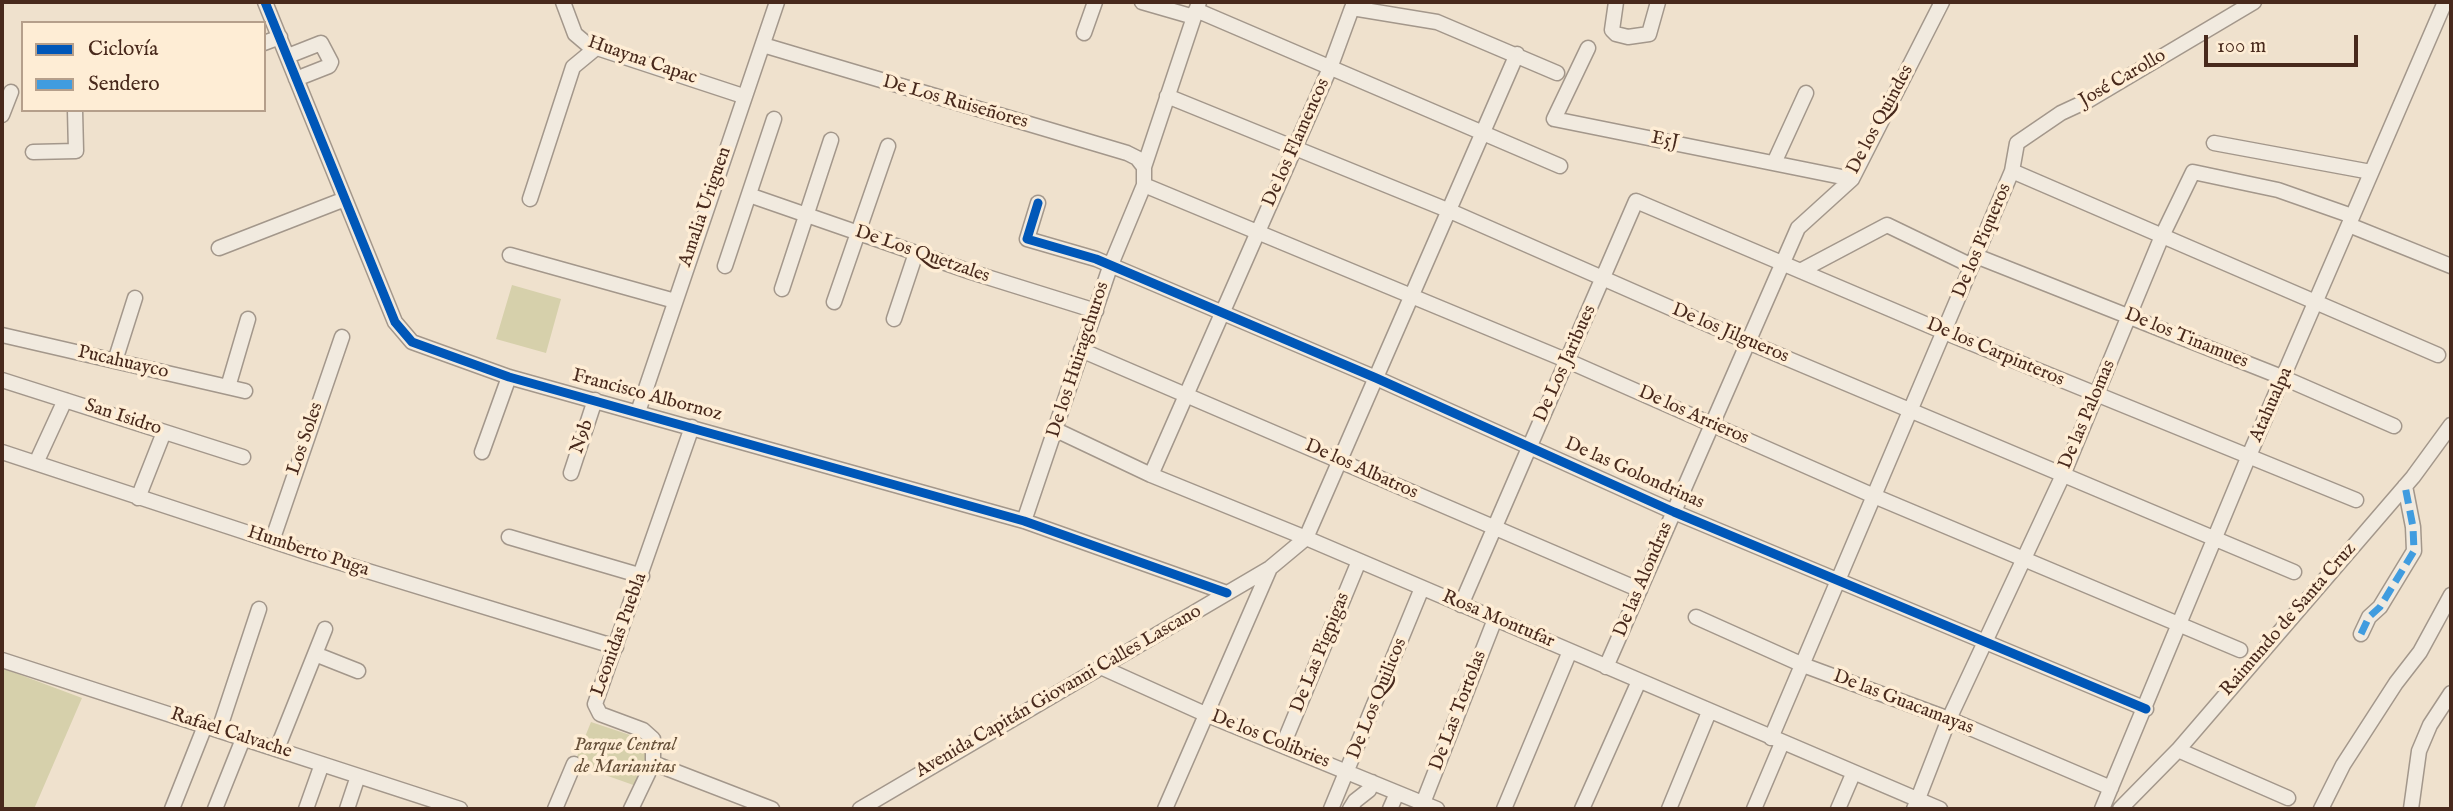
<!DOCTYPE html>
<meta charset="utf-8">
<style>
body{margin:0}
#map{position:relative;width:2453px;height:811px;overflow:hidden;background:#efe1cd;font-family:"IM FELL English",serif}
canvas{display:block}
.frame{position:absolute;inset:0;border:4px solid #48291c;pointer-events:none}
.legend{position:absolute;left:21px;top:21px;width:245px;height:91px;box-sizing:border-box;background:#feedd5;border:2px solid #b59f8b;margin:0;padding:9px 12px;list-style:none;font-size:21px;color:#48291c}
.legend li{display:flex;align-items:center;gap:14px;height:35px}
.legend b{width:35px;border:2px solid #b59f8b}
.scale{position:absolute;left:2204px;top:35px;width:154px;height:32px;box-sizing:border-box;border:4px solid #48291c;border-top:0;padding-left:9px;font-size:21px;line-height:24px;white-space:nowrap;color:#48291c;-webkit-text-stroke:5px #feedd5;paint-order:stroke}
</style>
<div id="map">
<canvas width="2453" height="811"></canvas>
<div class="frame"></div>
<ul class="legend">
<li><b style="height:9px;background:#0057b8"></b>Ciclovía</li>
<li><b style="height:9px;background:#409cdf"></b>Sendero</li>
</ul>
<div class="scale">100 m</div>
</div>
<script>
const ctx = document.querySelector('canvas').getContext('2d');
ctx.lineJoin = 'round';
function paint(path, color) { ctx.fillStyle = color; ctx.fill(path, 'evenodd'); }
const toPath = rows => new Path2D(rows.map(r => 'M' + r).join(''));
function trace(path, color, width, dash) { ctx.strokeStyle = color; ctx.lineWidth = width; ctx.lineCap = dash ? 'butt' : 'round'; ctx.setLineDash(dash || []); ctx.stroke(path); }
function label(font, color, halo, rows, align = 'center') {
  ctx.font = font + ' "IM FELL English",serif'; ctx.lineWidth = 7; ctx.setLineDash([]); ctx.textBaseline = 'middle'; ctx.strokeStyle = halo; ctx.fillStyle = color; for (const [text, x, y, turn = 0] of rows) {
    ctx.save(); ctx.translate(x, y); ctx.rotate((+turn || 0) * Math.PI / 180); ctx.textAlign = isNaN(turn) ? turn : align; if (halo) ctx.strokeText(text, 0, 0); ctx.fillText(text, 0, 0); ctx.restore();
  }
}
paint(toPath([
 [512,285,561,299,546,353,496,339],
 [2,668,82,698,34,809,2,809],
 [591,722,645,740,651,750,639,787,574,764]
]), '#d6d0ab');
const minor = toPath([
 [265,2,395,322,412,342,509,377,1024,521,1227,593],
 [563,2,575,34,588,45,743,96],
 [1142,2,1194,17],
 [1616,2,1612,30,1616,34,1628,37,1649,34,1658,2],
 [1196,10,1560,166],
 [1084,33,1095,2],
 [264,43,280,37],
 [763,45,1127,153,1137,158,1144,167],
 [1588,48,1554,119,1852,179],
 [288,56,321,43,331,62,329,66,296,79],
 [1167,96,1450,211,1748,342,2294,572],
 [2,115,11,92],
 [2214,143,2371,172],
 [33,152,76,151,75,110],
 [1774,163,1806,93],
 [2012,171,2438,355],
 [1144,185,1568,361,1874,496,2240,650],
 [749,195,971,272,1096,311],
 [530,199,573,67,596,48],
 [1038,203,1027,239,1096,259,1376,378,1674,512,2146,709],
 [2349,225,2451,266],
 [219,248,345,199],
 [510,255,675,301],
 [1976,256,2284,378,2394,426],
 [725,266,774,119],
 [1802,270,1887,225,1972,266],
 [782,289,831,140],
 [834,302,888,146],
 [894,319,916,253],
 [2,335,245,391],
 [1081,350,1640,590],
 [115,361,135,298],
 [2,380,243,457],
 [228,387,248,319],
 [638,412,777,2],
 [1056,430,1151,475,1306,538,1940,809],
 [2,452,312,554,616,647],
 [482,452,509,377],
 [36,463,65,400],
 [571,473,595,400],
 [1151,475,1330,68,1352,8,1437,22,1557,73],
 [138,498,164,432],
 [1024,521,1110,267,1144,185,1144,167,1199,2],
 [509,537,642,576],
 [272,541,342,337],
 [1461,605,1636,201,1944,332,2356,500],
 [1696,617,1803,665,1949,719,2111,788],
 [2361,634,2369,617,2380,607,2414,551,2413,527,2405,486],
 [315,654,358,671],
 [2,660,460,809],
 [1606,667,1798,228,1852,179,1942,2],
 [1103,668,1205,714,1437,809],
 [219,730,259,609],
 [1771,738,2012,171,2017,143,2061,113,2089,100,2254,2],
 [1283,745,1359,561],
 [277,749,325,629],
 [2178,750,2288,798],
 [653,763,772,809],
 [1423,803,1495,619],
 [172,809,205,726],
 [215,809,243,739],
 [306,809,322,764],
 [347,809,358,776],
 [555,809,574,764],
 [631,809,653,763,653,739,643,730,600,714,595,704,692,427],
 [860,809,1270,568,1306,538,1517,54],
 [1165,809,1270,568],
 [1331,809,1422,588],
 [1350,809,1355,801,1369,790,1372,782],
 [1390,809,1397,793],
 [1504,809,1570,651],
 [1582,809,1639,681],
 [1669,809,1709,712],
 [1754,809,1782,743],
 [1838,809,1853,774],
 [1914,809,1949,719,2063,475,2162,236,2193,172,2278,190,2352,216],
 [2102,809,2248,458,2445,2],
 [2120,809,2178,750,2413,477,2451,425],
 [2321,809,2343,765,2396,683,2420,652,2451,595],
 [2411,809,2419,751,2430,725,2451,693]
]);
trace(minor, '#a3978b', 17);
trace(minor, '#f1eadf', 14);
trace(toPath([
 [2361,634,2369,617,2380,607,2414,551,2413,527,2405,486]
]), '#409cdf', 7, [14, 7]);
trace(toPath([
 [265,2,395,322,412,342,509,377,1024,521,1227,593],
 [1038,203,1027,239,1096,259,1376,378,1674,512,2146,709]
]), '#0057b8', 9);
label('19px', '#48291c', '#feedd5', [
 ["Huayna Capac",642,61,19],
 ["José Carollo",2123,79,-30],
 ["De Los Ruiseñores",955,103,16],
 ["De los Quindes",1881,120,-62],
 ["E5J",1665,141,11],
 ["De los Flamencos",1297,143,-66],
 ["Amalia Uriguen",706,207,-71],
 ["De los Piqueros",1983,241,-67],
 ["De Los Quetzales",922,255,19],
 ["De los Jilgueros",1730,334,23],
 ["De los Tinamues",2186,339,22],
 ["De los Carpinteros",1995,353,23],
 ["De los Huiragchuros",1079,360,-72],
 ["Pucahuayco",123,363,13],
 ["De Los Jaribues",1566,364,-66],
 ["Francisco Albornoz",647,396,15],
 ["Atahualpa",2272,405,-66],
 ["De las Palomas",2088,415,-67],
 ["De los Arrieros",1693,416,24],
 ["San Isidro",123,418,18],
 ["N9b",583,437,-71],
 ["Los Soles",306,439,-71],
 ["De los Albatros",1361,470,24],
 ["De las Golondrinas",1634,474,24],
 ["Humberto Puga",308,552,18],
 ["De las Alondras",1644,580,-67],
 ["Rosa Montufar",1498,620,23],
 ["Raimundo de Santa Cruz",2289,620,-49],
 ["Leonidas Puebla",620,635,-70],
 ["De Las Pigpigas",1321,653,-68],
 ["Avenida Capitán Giovanni Calles Lascano",1059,692,-30],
 ["De Los Quilicos",1378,699,-68],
 ["De las Guacamayas",1903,703,21],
 ["De Las Tortolas",1459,711,-69],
 ["Rafael Calvache",231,734,18],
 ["De los Colibries",1270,740,22]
]);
label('italic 19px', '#665039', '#feedd5', [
 ["Parque Central",625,746],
 ["de Marianitas",625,768]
]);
</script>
